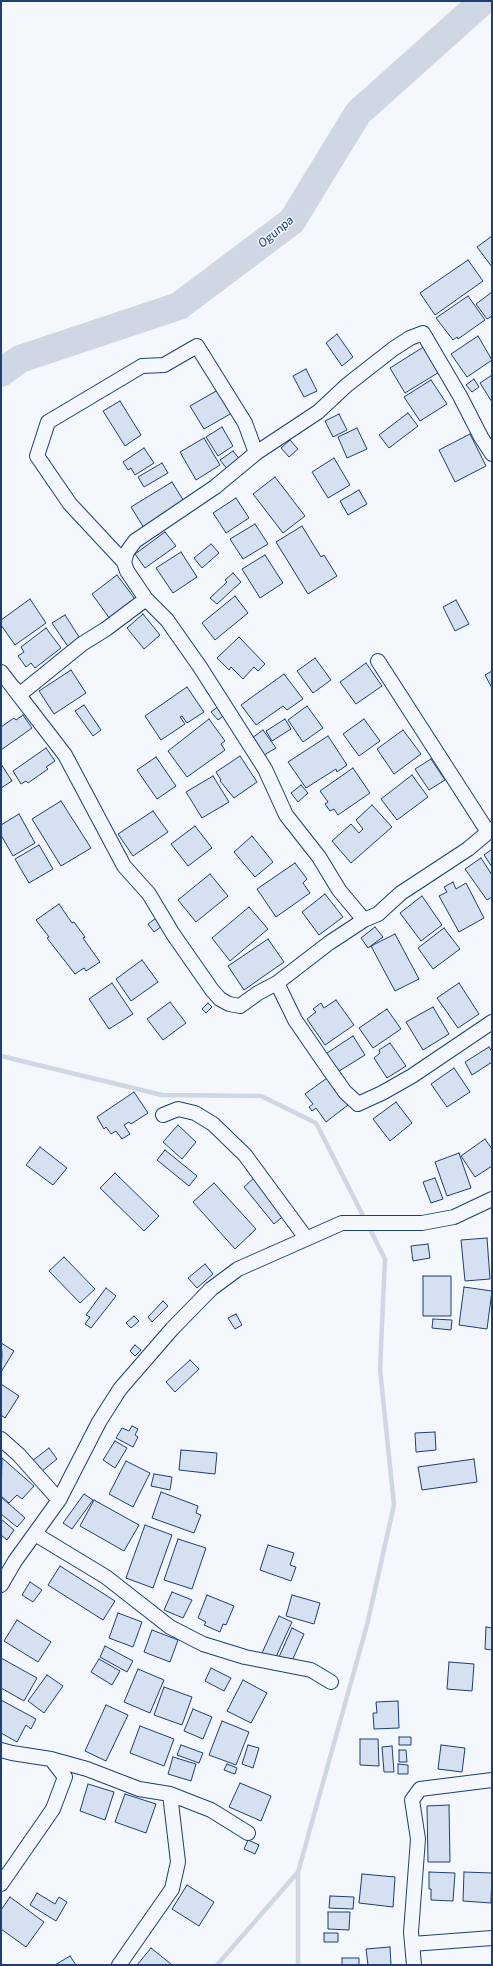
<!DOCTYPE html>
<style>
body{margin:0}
#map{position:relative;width:493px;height:1966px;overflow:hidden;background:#f4f7fb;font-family:"Public Sans",sans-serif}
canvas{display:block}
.frame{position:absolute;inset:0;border:2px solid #1d3f73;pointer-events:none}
</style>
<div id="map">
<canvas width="493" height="1966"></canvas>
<div class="frame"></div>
</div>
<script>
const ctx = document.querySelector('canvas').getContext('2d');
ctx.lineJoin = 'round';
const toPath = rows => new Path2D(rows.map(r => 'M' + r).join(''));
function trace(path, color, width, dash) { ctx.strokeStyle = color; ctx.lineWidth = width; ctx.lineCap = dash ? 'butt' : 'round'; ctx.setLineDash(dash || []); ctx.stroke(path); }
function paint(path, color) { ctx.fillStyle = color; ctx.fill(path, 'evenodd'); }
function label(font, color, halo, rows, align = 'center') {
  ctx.font = font + ' "Public Sans",sans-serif'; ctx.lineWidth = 3; ctx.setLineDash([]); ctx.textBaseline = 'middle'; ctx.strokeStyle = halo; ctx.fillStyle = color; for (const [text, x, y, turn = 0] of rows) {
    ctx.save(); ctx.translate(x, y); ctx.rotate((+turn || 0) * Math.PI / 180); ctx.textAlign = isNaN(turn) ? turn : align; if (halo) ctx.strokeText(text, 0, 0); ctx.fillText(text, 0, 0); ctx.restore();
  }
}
trace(toPath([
 [1,1056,162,1095,261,1096,316,1123,385,1259,380,1369,394,1505,367,1625,298,1872,298,1965],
 [217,1965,298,1872]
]), '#cfd7e4', 4.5);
trace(toPath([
 [1,373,20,359,179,306,292,221,358,113,483,1]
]), '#cfd7e4', 28);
const building = toPath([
 [492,236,492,267,477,247,492,236],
 [468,260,483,281,435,315,420,293,468,260],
 [492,292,492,316,487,319,476,304,492,292],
 [468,296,485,320,458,339,457,337,453,340,436,318,468,296],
 [337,334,353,357,342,366,326,343,337,334],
 [478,336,492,360,467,377,451,354,478,336],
 [425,346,441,371,405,393,390,368,425,346],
 [306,369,317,391,304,397,293,376,306,369],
 [492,375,492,402,480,383,492,375],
 [474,379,479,387,472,392,466,385,474,379],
 [431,380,447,404,420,421,404,397,431,380],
 [218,390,232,413,204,429,190,406,218,390],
 [120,401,141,435,125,446,103,411,120,401],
 [408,413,418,426,389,448,379,435,408,413],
 [339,414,347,430,333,437,325,421,339,414],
 [222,427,233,446,218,456,206,437,222,427],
 [357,428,367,449,347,458,338,437,357,428],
 [470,434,486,466,455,482,439,450,470,434],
 [204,438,220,465,196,480,180,452,204,438],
 [290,440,298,449,289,457,281,448,290,440],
 [144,448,154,463,135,475,131,468,128,470,123,462,144,448],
 [233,451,241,461,228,470,220,460,233,451],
 [334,458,350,485,328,498,312,472,334,458],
 [162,463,168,473,144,487,138,477,162,463],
 [275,477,305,516,283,533,253,494,275,477],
 [172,482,185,503,144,528,131,507,172,482],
 [359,490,367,504,348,515,340,501,359,490],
 [236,498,249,518,226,533,213,513,236,498],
 [255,524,268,544,243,559,230,539,255,524],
 [302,526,321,557,324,555,337,576,308,594,276,542,302,526],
 [165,532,176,546,145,568,135,554,165,532],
 [211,544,219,553,202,568,194,558,211,544],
 [181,552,197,577,173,593,156,568,181,552],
 [265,555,283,583,260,598,242,569,265,555],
 [233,573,241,582,217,604,210,598,227,582,225,580,233,573],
 [117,575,135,599,110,619,92,594,117,575],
 [235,596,248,613,215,640,202,623,235,596],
 [30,599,46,623,15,645,1,625,1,620,30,599],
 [456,600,469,624,455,631,443,607,456,600],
 [143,614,160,635,144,649,127,628,143,614],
 [65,615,81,640,69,648,52,623,65,615],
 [46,628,61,648,35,668,31,663,26,667,18,656,24,652,21,647,46,628],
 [239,637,265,664,258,671,254,667,243,679,231,667,229,670,217,658,239,637],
 [315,658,331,680,313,693,297,671,315,658],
 [366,663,382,686,356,704,340,682,366,663],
 [71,670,86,693,54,714,39,691,71,670],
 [492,671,492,688,485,675,492,671],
 [284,674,303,699,287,710,283,706,256,725,241,705,284,674],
 [187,687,204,712,187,723,182,716,180,717,185,724,161,740,145,716,187,687],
 [84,705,101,730,93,736,75,711,84,705],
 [220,705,227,713,218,720,211,712,220,705],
 [307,706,323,728,303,742,288,720,307,706],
 [23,715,32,728,1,750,1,727,14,718,16,720,23,715],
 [209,719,225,741,221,744,225,750,187,777,168,751,209,719],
 [285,719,291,729,272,741,266,731,285,719],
 [364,719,380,741,359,756,343,734,364,719],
 [263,730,276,748,264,755,252,738,263,730],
 [403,730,421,754,394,774,377,749,403,730],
 [328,736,347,765,337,772,336,769,306,788,288,762,328,736],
 [46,748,55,761,46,767,48,769,28,783,26,781,21,784,13,771,46,748],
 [240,756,257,782,234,798,220,781,221,780,216,772,240,756],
 [156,757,176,786,157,799,137,770,156,757],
 [431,759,445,780,429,790,415,769,431,759],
 [1,764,12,781,1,788,1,764],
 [353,768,370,793,338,815,334,809,330,811,325,804,328,802,320,791,353,768],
 [412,775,428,797,397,820,381,799,412,775],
 [213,776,229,802,202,818,186,792,213,776],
 [301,785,308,793,298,802,291,793,301,785],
 [61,801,91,848,61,866,32,819,61,801],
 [372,805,392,827,351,863,332,841,351,824,359,833,363,829,356,820,372,805],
 [153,811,168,832,133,856,118,834,153,811],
 [19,814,35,843,13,856,1,835,1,825,19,814],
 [195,826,212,848,188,866,171,844,195,826],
 [252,836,273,862,255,877,234,852,252,836],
 [39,845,53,869,29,883,15,859,39,845],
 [492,849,492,867,484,855,492,849],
 [481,858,492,875,492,897,487,900,465,869,481,858],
 [295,863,307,879,303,883,310,893,276,917,257,889,295,863],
 [210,874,228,896,196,922,178,900,210,874],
 [453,882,456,889,466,883,484,918,459,932,439,896,447,892,444,887,453,882],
 [325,894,343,917,319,935,302,912,325,894],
 [422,896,442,925,421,941,400,913,422,896],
 [59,904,72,923,74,922,85,937,83,938,100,962,86,971,84,968,75,974,47,938,49,937,36,920,59,904],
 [249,907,268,929,230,961,212,938,249,907],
 [156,918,162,926,154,932,148,924,156,918],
 [375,927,383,937,368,948,361,938,375,927],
 [444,928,460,949,433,969,418,948,444,928],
 [395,934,419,979,395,991,371,946,395,934],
 [268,939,284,962,244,990,228,966,268,939],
 [142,960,158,982,131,1001,116,979,142,960],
 [112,983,133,1014,109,1029,89,999,112,983],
 [459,983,479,1014,458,1028,437,998,459,983],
 [336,1000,354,1025,325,1045,307,1019,316,1012,313,1009,321,1003,324,1008,336,1000],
 [170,1002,186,1023,163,1040,147,1019,170,1002],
 [208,1003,212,1007,206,1013,202,1009,208,1003],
 [433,1007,449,1034,423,1050,406,1022,433,1007],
 [387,1009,401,1029,373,1048,359,1028,387,1009],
 [353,1036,365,1055,336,1073,324,1055,353,1036],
 [390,1043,406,1066,387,1078,374,1058,380,1053,379,1050,390,1043],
 [489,1047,492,1052,492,1062,472,1075,465,1062,489,1047],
 [454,1068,470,1092,447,1107,431,1084,454,1068],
 [327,1078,348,1105,326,1122,316,1108,312,1111,309,1107,313,1104,305,1094,327,1078],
 [134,1092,148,1113,131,1124,129,1122,124,1125,130,1134,122,1139,116,1131,111,1134,106,1127,104,1129,97,1117,134,1092],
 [396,1102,412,1123,390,1141,373,1119,396,1102],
 [178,1125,196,1142,182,1159,163,1142,178,1125],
 [485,1139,492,1149,492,1166,475,1177,461,1156,485,1139],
 [40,1147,67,1168,53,1185,26,1165,40,1147],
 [165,1150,197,1176,189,1186,157,1160,165,1150],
 [459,1153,471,1188,447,1196,435,1162,459,1153],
 [115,1173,159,1216,144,1231,100,1188,115,1173],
 [256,1176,287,1213,274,1224,244,1187,256,1176],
 [435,1178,443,1199,431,1203,423,1182,435,1178],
 [214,1183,256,1229,235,1249,193,1202,214,1183],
 [487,1238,490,1279,465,1281,461,1240,487,1238],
 [428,1244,430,1258,413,1261,411,1246,428,1244],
 [64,1257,95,1289,80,1303,49,1271,64,1257],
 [205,1264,213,1274,197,1288,188,1278,205,1264],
 [423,1276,451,1276,451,1316,423,1316,423,1276],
 [464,1287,492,1291,487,1329,459,1325,464,1287],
 [106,1288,116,1296,91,1328,85,1324,90,1317,86,1315,106,1288],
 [163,1301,168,1306,152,1322,148,1317,163,1301],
 [236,1314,242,1325,235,1329,228,1318,236,1314],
 [134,1316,139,1321,131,1328,126,1323,134,1316],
 [433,1319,452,1320,451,1330,432,1328,433,1319],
 [1,1343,14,1351,1,1372,2,1354,1,1343],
 [135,1345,141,1350,135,1356,130,1351,135,1345],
 [190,1360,199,1369,175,1392,166,1382,190,1360],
 [1,1384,19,1396,5,1418,1,1415,1,1384],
 [132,1426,138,1429,135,1435,138,1437,133,1447,116,1438,122,1428,129,1431,132,1426],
 [435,1432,436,1450,416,1452,415,1433,435,1432],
 [115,1441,127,1448,115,1468,103,1460,115,1441],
 [49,1448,57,1459,41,1472,32,1461,49,1448],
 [181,1450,217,1453,215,1474,179,1470,181,1450],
 [2,1458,34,1486,22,1499,17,1495,9,1503,1,1496,2,1458],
 [474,1459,477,1482,422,1490,418,1467,474,1459],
 [126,1461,150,1473,133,1507,109,1494,126,1461],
 [154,1474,172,1477,170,1490,151,1486,154,1474],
 [161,1492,198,1506,196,1513,201,1515,194,1533,152,1518,161,1492],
 [84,1494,93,1500,72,1529,63,1523,84,1494],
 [1,1497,25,1518,17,1527,1,1514,1,1497],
 [94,1500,139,1525,124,1551,80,1526,94,1500],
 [1,1519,14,1530,7,1540,1,1535,1,1519],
 [145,1525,172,1535,153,1588,126,1578,145,1525],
 [178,1539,206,1548,192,1589,164,1580,178,1539],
 [268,1545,294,1553,290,1565,296,1567,291,1581,260,1570,268,1545],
 [60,1566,115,1601,103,1620,48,1585,60,1566],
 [30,1582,42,1590,33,1602,22,1595,30,1582],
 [172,1592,192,1600,183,1618,164,1610,172,1592],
 [207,1595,234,1606,226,1625,223,1624,220,1632,204,1625,206,1622,198,1618,207,1595],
 [292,1595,320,1603,314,1624,286,1616,292,1595],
 [118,1613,142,1622,133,1647,109,1638,118,1613],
 [279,1616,292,1622,275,1659,262,1653,279,1616],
 [17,1620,51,1642,38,1662,4,1641,17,1620],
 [486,1627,492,1628,492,1650,485,1649,486,1627],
 [292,1628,304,1634,291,1663,279,1657,292,1628],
 [152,1630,178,1640,170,1662,144,1652,152,1630],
 [105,1646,133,1661,127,1672,100,1657,105,1646],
 [1,1658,37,1678,24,1701,1,1688,1,1658],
 [99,1659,120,1671,112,1685,91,1672,99,1659],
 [449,1662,474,1664,472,1691,447,1689,449,1662],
 [211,1668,231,1678,224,1691,205,1681,211,1668],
 [138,1669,164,1680,150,1713,124,1702,138,1669],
 [47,1675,63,1686,44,1713,28,1701,47,1675],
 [243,1680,267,1693,251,1723,227,1711,243,1680],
 [164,1687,192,1697,182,1725,154,1715,164,1687],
 [1,1700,36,1719,31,1729,26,1725,17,1742,1,1733,1,1700],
 [398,1701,399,1728,374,1729,373,1713,377,1713,376,1702,398,1701],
 [106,1705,128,1715,106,1761,85,1751,106,1705],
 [193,1709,212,1717,203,1739,184,1731,193,1709],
 [222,1721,249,1732,236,1765,209,1755,222,1721],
 [140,1726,174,1739,164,1766,130,1753,140,1726],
 [399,1737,411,1737,411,1745,399,1745,399,1737],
 [360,1739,378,1739,379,1766,360,1765,360,1739],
 [181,1745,203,1753,199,1763,177,1755,181,1745],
 [248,1745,259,1748,253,1768,242,1764,248,1745],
 [441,1745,465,1748,462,1772,438,1769,441,1745],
 [392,1746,394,1772,384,1772,382,1747,392,1746],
 [399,1750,406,1750,407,1762,399,1762,399,1750],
 [173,1757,196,1764,191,1781,168,1774,173,1757],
 [227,1764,237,1768,235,1774,224,1770,227,1764],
 [398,1764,408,1765,408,1774,398,1774,398,1764],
 [240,1783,271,1796,261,1821,229,1807,240,1783],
 [88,1784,114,1792,105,1820,80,1811,88,1784],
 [125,1794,156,1804,146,1833,115,1822,125,1794],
 [449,1805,450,1862,428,1862,427,1806,449,1805],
 [248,1840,259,1845,255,1854,244,1849,248,1840],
 [429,1872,455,1873,453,1901,431,1900,431,1889,429,1889,429,1872],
 [464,1872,492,1873,491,1903,463,1901,464,1872],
 [362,1874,395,1877,393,1907,359,1903,362,1874],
 [187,1885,214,1902,199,1926,172,1909,187,1885],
 [37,1893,55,1904,59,1897,67,1902,56,1921,30,1905,37,1893],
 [330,1896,354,1897,353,1909,329,1908,330,1896],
 [10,1897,44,1922,26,1947,1,1929,1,1910,10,1897],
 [328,1912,350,1912,349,1930,328,1929,328,1912],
 [324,1933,338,1933,338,1942,324,1942,324,1933],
 [390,1947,391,1965,368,1965,366,1949,390,1947],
 [151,1948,171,1964,171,1965,137,1965,151,1948],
 [70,1956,76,1965,55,1965,70,1956],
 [342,1958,359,1958,359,1965,342,1965,342,1958]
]);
paint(building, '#d5e0f0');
trace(building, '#1d3f73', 1);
const minor = toPath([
 [256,453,245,423,197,346,164,365,142,366,48,422,37,456,70,504,124,562,127,571,146,599,167,620,200,667,265,769,286,815,319,857,339,890,364,920],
 [124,562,127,552,135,541,215,487,256,453,318,412,347,385,393,349,410,338,423,333,460,396,481,437,492,454],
 [378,661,488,832],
 [1,672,65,755,124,866,149,894,173,934,212,990,220,999,229,1004,240,1006,258,993,277,983,329,943,364,920,378,914,401,893,468,849,492,829],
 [14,688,19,695,82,644,106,629,146,599],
 [277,983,295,1020,328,1068,345,1092,358,1104,382,1093,412,1076,492,1022],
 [163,1115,178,1109,195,1113,213,1124,245,1155,306,1238],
 [1,1439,19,1455,59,1500],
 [35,1534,106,1577,170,1627,203,1644,245,1657,311,1670,331,1682],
 [1,1585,15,1561,59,1500,99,1422,120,1389,172,1329,211,1289,238,1269,342,1223,422,1223,454,1217,492,1199],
 [1,1750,12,1753,51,1759,87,1769,139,1789,170,1794,211,1810,248,1833],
 [1,1884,53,1809,65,1777,51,1759],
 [412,1944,492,1938],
 [119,1965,172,1889,178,1862,170,1794],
 [414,1965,411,1932,418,1839,412,1800,420,1789,492,1780]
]);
trace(minor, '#1d3f73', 16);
trace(minor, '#f4f7fb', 14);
label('italic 12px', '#1d3f73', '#f4f7fb', [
 ["Ogunpa",276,232,-40]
]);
</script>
